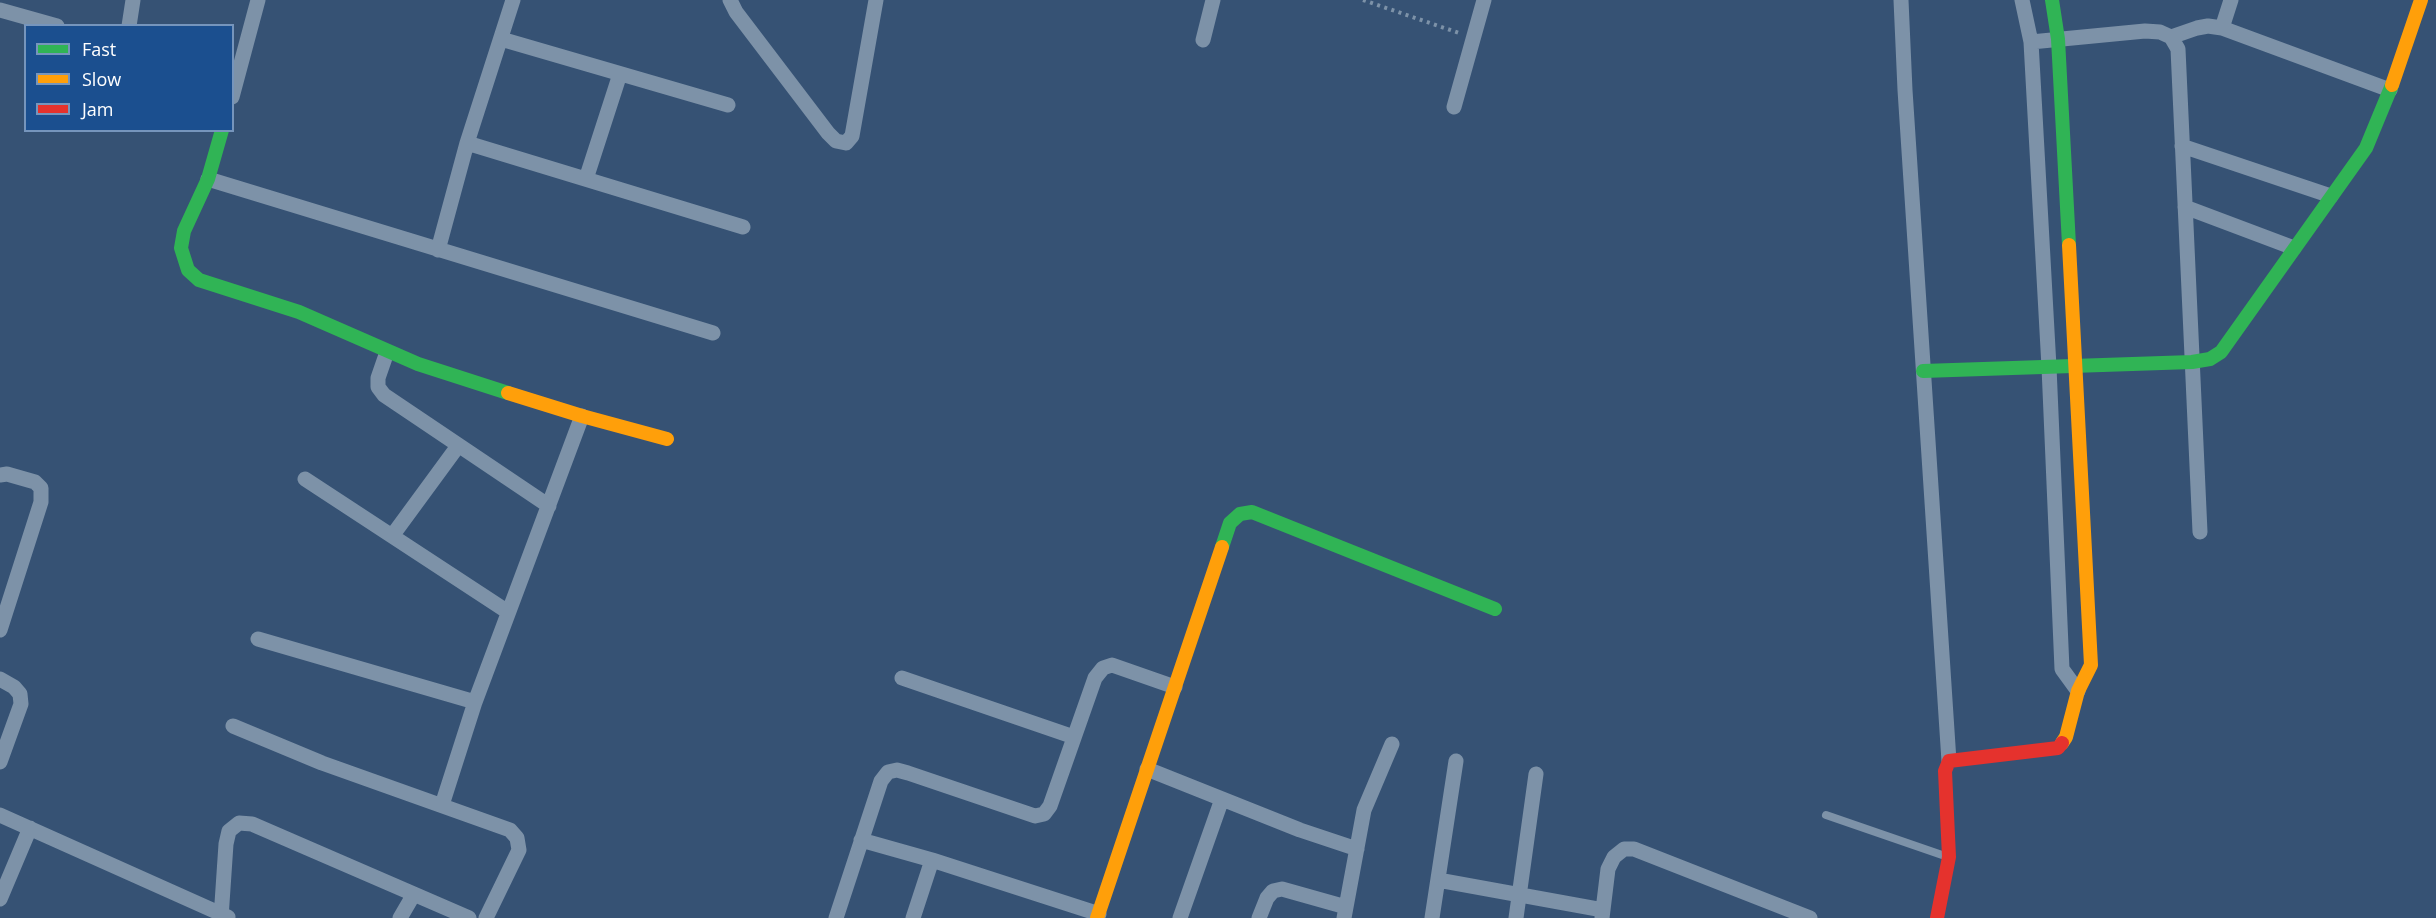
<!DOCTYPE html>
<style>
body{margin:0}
#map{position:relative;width:2436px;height:918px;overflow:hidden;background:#365274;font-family:"Open Sans",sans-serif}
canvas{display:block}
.legend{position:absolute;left:24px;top:24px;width:210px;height:108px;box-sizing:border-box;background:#1b4f8f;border:2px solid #7695bc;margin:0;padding:8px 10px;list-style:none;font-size:18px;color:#fff}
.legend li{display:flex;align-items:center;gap:12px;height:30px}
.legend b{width:30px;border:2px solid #7695bc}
</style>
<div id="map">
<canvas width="2436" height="918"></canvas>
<ul class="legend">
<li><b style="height:8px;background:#30b455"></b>Fast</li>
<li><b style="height:8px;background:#ff9f0a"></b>Slow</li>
<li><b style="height:8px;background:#e5322d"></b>Jam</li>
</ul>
</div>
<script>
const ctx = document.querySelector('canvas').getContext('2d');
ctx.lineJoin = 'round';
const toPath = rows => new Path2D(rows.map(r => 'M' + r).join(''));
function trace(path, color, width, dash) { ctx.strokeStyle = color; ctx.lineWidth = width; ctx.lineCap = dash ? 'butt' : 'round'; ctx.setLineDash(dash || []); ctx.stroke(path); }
trace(toPath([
 [1363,0,1459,33]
]), '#7d92a8', 4, [3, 4.5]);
trace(toPath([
 [1826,815,1945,856]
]), '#7d92a8', 8);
trace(toPath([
 [730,0,736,12,828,133,836,141,846,143,852,136,876,0],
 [1901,0,1905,90,1949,761],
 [2022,0,2031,42,2049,367,2062,669,2078,691],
 [0,10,57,26],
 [129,26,133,0],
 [2222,28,2231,0],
 [2171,37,2197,28,2208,26,2222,28,2390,90],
 [501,39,728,105],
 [1203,40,1213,0],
 [2031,42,2145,31,2160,32,2171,37,2178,49,2200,532],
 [232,97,258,0],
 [1454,107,1484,0],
 [467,143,743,227],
 [2182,146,2331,196],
 [208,179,713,333],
 [586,179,620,74],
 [2185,207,2294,248],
 [438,250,467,143,513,0],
 [387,352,378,378,378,387,384,395,549,506],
 [0,475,7,474,35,482,41,488,41,502,0,630],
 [305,479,508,612],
 [392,536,458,446],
 [258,639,475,702],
 [902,678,1074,737],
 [0,679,14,687,20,694,21,704,0,762],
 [233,726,322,763,510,830,517,838,519,850,486,918],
 [1147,769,1300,830,1357,849],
 [442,805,475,702,582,416],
 [0,815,228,917],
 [861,840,932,860,1099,914],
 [1438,880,1603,910],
 [0,899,30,828],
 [221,918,226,844,229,831,239,823,252,824,469,918],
 [400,918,414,894],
 [836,918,881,781,888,772,897,770,908,773,1035,816,1044,814,1050,806,1095,678,1103,668,1112,665,1175,687],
 [913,918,932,860],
 [1180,918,1222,799],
 [1259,918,1267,898,1273,891,1282,889,1346,907],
 [1344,918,1364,810,1392,744],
 [1432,918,1456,761],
 [1516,918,1536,774],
 [1602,918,1608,869,1614,857,1624,849,1634,849,1810,918]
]), '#7d92a8', 15);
trace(toPath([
 [2052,0,2058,39,2069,245],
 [222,130,208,179,184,231,181,248,188,270,199,280,299,312,418,364,508,393],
 [1923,371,2192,362,2210,359,2221,352,2366,148,2392,85],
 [1222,547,1230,523,1240,514,1252,512,1495,609]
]), '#30b455', 14);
trace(toPath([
 [2392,85,2421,0],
 [508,393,582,416,667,439],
 [2062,743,2066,737,2078,691,2091,665,2069,245],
 [1097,918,1222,547]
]), '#ff9f0a', 14);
trace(toPath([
 [1937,918,1949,857,1945,771,1949,761,2058,748,2062,743]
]), '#e5322d', 14);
</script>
